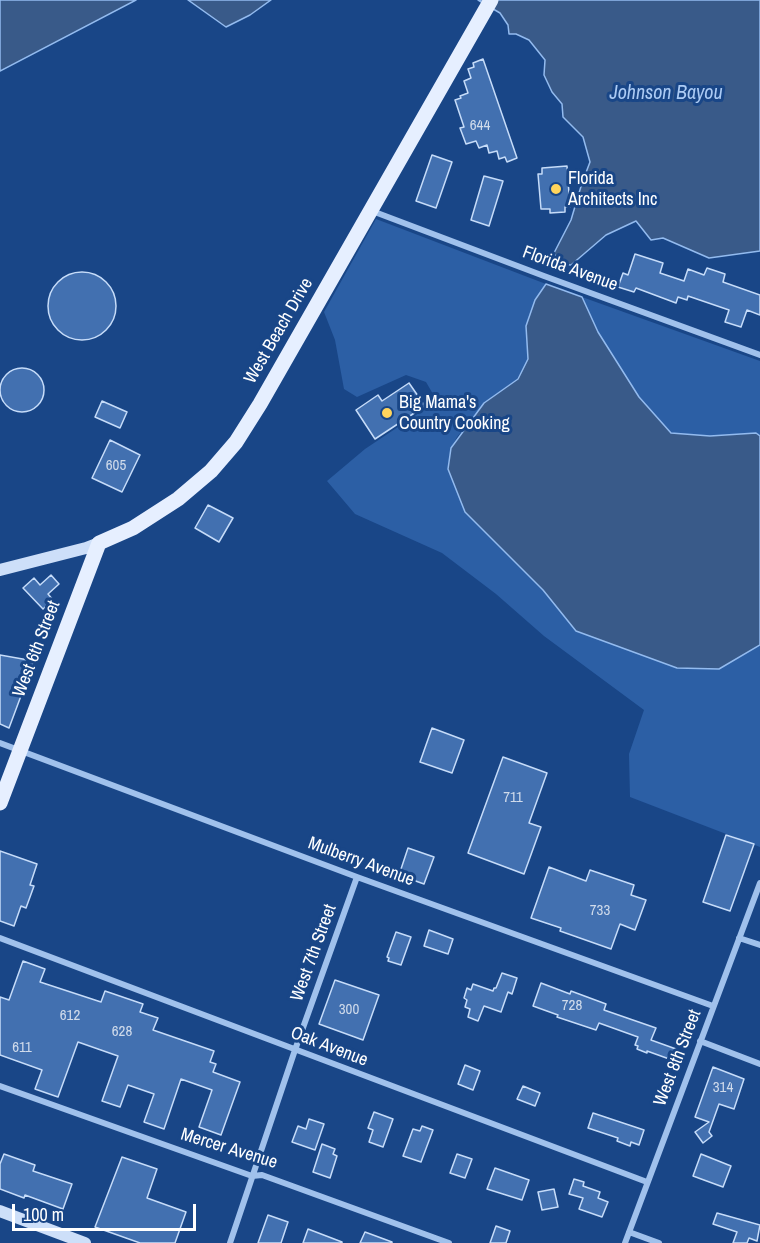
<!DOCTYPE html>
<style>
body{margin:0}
#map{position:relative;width:760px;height:1243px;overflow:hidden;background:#194687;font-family:"Archivo Narrow",sans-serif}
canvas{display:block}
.scale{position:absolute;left:12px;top:1204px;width:184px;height:27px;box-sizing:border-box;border:3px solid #fff;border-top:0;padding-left:8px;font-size:18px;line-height:21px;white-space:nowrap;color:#fff;-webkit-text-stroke:4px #194687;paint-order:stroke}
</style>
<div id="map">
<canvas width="760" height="1243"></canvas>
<div class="scale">100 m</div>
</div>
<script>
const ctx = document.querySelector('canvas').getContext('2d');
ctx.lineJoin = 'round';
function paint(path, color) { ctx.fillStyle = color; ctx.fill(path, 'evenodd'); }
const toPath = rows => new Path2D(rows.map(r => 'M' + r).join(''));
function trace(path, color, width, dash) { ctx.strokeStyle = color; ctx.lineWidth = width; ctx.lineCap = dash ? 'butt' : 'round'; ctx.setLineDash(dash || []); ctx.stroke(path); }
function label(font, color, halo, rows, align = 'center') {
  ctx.font = font + ' "Archivo Narrow",sans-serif'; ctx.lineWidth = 6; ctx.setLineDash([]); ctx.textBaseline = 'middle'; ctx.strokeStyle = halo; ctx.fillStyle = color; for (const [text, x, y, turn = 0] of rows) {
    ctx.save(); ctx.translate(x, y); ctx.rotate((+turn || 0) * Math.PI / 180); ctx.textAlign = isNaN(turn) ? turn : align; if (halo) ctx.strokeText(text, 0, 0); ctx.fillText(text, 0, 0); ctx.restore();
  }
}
paint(toPath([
 [376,219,546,284,535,300,526,326,528,359,517,379,484,403,457,437,451,448,448,469,466,512,543,590,576,631,719,669,760,645,760,847,630,797,629,754,644,710,544,636,496,594,442,553,355,514,327,481,365,449,437,401,426,382,406,375,357,397,344,389,335,340,324,312],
 [582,297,760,361,760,436,756,433,710,436,671,433,639,397,598,332]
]), '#2c5fa5');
const water = toPath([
 [0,0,136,0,0,71,0,0],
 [188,0,271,0,250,15,226,27,188,0],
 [478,0,760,0,760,251,709,258,663,238,651,240,636,221,606,235,571,265,559,264,554,253,571,220,582,183,590,162,583,137,563,117,562,104,552,92,544,75,545,60,529,40,516,34,509,34,508,25,500,13,478,0],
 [546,284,582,297,598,332,639,397,671,433,710,436,756,433,760,436,760,645,719,669,677,668,576,631,543,590,465,512,448,469,451,448,484,403,518,379,528,359,526,326,535,300,546,284]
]);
paint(water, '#395a89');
trace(water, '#93bbef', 1.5);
const building = toPath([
 [483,59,517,158,507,162,505,157,499,159,497,151,489,153,487,145,479,148,476,141,466,144,460,128,464,127,455,100,461,98,460,96,468,93,464,81,471,78,468,69,474,67,473,63,483,59],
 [432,155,452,162,436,208,416,201,432,155],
 [567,166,570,207,565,207,565,212,550,213,550,209,541,209,538,174,542,174,542,168,567,166],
 [484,176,503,181,489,226,471,220,484,176],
 [635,254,663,263,660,273,684,281,688,269,704,275,707,268,725,274,723,282,760,295,760,315,747,310,741,327,725,322,729,310,688,296,687,300,678,297,676,303,636,288,634,292,618,287,623,273,628,275,635,254],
 '48 306a34 34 0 1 1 68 0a34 34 0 1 1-68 0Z',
 '0 390a22 22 0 1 1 44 0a22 22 0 1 1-44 0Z',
 [409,383,425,406,375,439,356,410,378,395,382,401,409,383],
 [102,401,127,412,120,428,95,417,102,401],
 [110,440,140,455,122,492,92,478,110,440],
 [208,505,233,518,219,542,195,528,208,505],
 [51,575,59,584,48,594,53,600,43,609,23,588,34,578,40,585,51,575],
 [0,655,34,661,9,728,0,724,0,655],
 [432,728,464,740,452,773,420,762,432,728],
 [503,757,547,773,529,823,541,827,524,874,468,853,503,757],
 [726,835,754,844,730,911,703,902,726,835],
 [408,848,434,857,424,884,399,875,408,848],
 [0,851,37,864,30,885,34,886,26,908,21,906,14,926,0,921,0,851],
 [549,867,586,881,590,870,634,885,631,895,646,900,635,930,620,924,611,949,560,931,561,928,531,918,549,867],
 [429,930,453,939,448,954,424,946,429,930],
 [396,932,411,937,401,965,388,961,389,958,387,957,396,932],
 [23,961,45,969,40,982,101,1002,105,991,143,1004,140,1012,158,1018,153,1030,214,1051,210,1062,216,1064,213,1072,240,1082,221,1135,199,1127,212,1090,181,1079,164,1129,144,1122,154,1094,128,1085,120,1107,102,1101,118,1056,78,1042,58,1097,35,1089,42,1070,0,1055,0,997,9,1000,23,961],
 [502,973,517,978,512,994,508,992,501,1012,484,1006,478,1021,468,1017,470,1009,465,1007,467,1000,464,998,467,988,471,990,473,984,493,991,494,988,496,988,502,973],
 [335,980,379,995,363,1040,319,1024,335,980],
 [541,983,570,994,571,991,606,1004,604,1010,656,1028,651,1040,676,1049,672,1060,647,1051,647,1053,637,1049,638,1046,635,1045,638,1037,599,1023,596,1030,557,1017,558,1015,533,1006,541,983],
 [465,1065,480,1071,473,1090,458,1084,465,1065],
 [713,1067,744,1079,734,1109,719,1104,709,1132,712,1136,703,1143,695,1132,709,1122,695,1117,713,1067],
 [523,1086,540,1093,535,1106,517,1099,523,1086],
 [374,1112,393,1119,383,1147,369,1142,373,1130,368,1128,374,1112],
 [593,1113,644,1130,639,1145,631,1142,630,1146,617,1141,618,1138,588,1128,593,1113],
 [309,1119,324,1124,315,1150,292,1142,298,1126,306,1129,309,1119],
 [422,1126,433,1130,421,1162,403,1156,413,1129,420,1131,422,1126],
 [322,1144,335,1149,333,1154,337,1156,330,1178,313,1172,322,1144],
 [4,1154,35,1165,33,1171,72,1184,63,1209,25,1195,24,1198,0,1189,0,1164,4,1154],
 [457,1154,472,1159,465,1178,450,1173,457,1154],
 [701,1154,731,1166,723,1187,693,1176,701,1154],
 [122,1157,157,1169,147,1198,186,1212,175,1243,140,1243,95,1227,122,1157],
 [495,1168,529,1180,522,1200,487,1189,495,1168],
 [574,1179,584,1182,583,1186,600,1192,598,1198,608,1202,602,1217,579,1209,583,1198,569,1194,574,1179],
 [554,1189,558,1207,542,1210,538,1192,554,1189],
 [717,1213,760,1225,757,1241,749,1238,747,1243,733,1243,737,1232,713,1224,717,1213],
 [268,1215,288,1222,281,1243,258,1243,268,1215],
 [496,1226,510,1231,506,1243,490,1243,496,1226],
 [308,1229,342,1242,342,1243,303,1243,308,1229],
 [365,1232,392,1242,392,1243,360,1243,365,1232]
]);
paint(building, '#4270b0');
trace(building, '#c6dcf9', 1.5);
trace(toPath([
 [372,211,544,276,760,355],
 [0,743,357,877,713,1006],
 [0,938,647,1182],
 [739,938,760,945],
 [700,1041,760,1064],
 [0,1086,252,1176,262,1175,449,1243],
 [629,1232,659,1243],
 [230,1243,295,1050,357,877],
 [625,1243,760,883]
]), '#a0c1ec', 6);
trace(toPath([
 [0,570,86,548,99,543],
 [0,1211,85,1243]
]), '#cddff9', 12);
trace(toPath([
 [0,803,99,543,133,528,178,499,211,471,236,442,260,404,491,0]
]), '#e6efff', 15);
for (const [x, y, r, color] of [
 [556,189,6,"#ffd45c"],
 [387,413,6,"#ffd45c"]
]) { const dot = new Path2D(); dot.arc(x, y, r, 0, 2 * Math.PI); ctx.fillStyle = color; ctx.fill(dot); trace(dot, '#194687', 2); }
label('15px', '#d0dbeb', null, [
 ["644",480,126],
 ["605",116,466],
 ["711",513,798],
 ["733",600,911],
 ["728",572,1006],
 ["300",349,1010],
 ["612",70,1016],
 ["628",122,1032],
 ["611",22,1048],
 ["314",723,1088]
]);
label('18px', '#fff', '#194687', [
 ["Florida",568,179],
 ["Architects Inc",568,200],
 ["Big Mama's",399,403],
 ["Country Cooking",399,424]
], 'left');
label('18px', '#fff', '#194687', [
 ["Florida Avenue",570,269,20],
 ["West Beach Drive",279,331,-60],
 ["West 6th Street",37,649,-69],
 ["Mulberry Avenue",361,862,20],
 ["West 7th Street",314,953,-70],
 ["Oak Avenue",329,1047,21],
 ["West 8th Street",678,1058,-69],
 ["Mercer Avenue",229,1149,17]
]);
label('italic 20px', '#accbf4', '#194687', [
 ["Johnson Bayou",666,94]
]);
</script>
